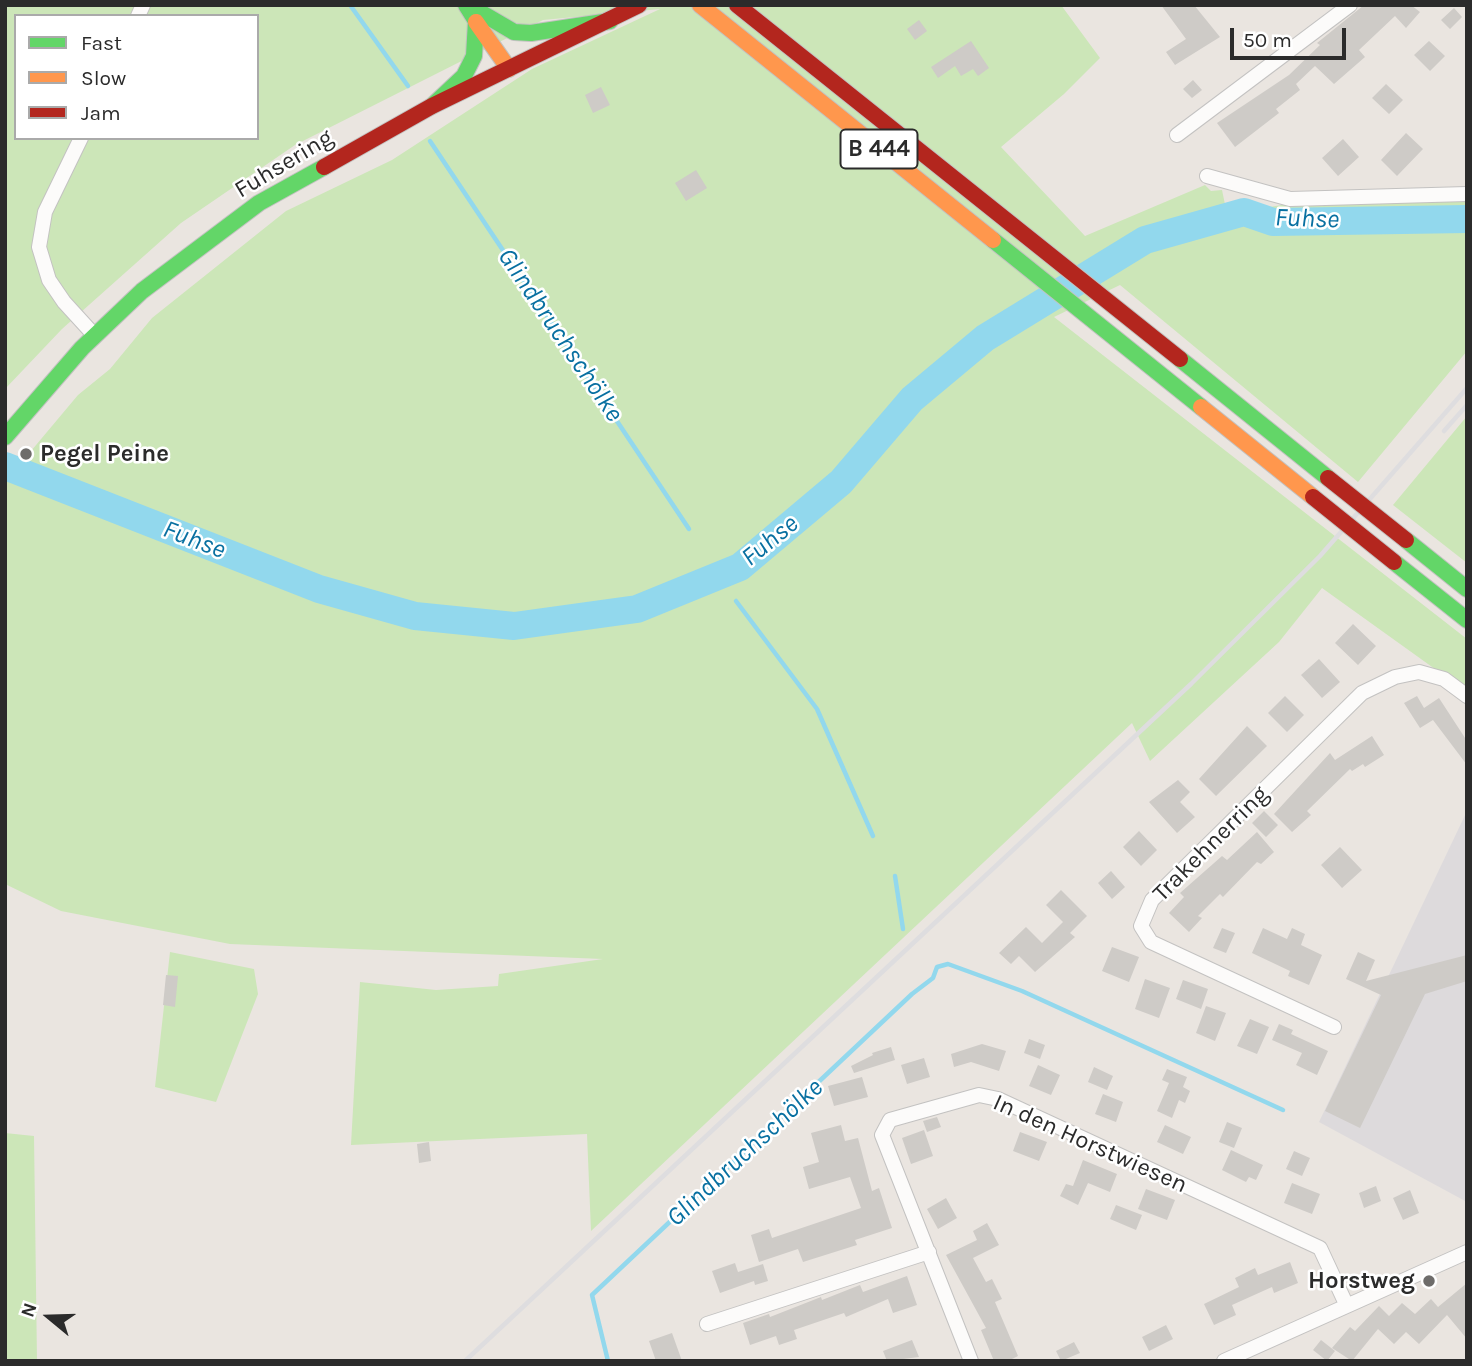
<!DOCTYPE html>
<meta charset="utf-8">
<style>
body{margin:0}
#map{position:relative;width:1472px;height:1366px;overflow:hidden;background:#eae5e0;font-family:Karla,sans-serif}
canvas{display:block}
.frame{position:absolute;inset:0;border:7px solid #2b2b2b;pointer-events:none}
.legend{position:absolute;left:14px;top:14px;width:245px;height:126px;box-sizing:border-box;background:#fff;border:2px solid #aaa;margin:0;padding:9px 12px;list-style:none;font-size:21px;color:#2b2b2b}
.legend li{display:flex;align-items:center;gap:14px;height:35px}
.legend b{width:35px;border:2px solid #aaa}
.north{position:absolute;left:14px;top:1282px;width:70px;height:70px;-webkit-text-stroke:5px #fff;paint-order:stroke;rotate:289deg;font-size:19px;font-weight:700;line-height:28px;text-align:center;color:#2b2b2b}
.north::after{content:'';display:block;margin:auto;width:24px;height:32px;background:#2b2b2b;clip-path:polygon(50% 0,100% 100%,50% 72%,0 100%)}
.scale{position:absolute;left:1230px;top:28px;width:116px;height:32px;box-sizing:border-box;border:4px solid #2b2b2b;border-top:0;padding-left:9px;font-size:21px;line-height:24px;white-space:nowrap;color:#2b2b2b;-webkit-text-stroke:5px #fff;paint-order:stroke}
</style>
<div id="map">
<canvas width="1472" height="1366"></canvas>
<div class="frame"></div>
<ul class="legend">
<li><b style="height:9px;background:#63d668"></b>Fast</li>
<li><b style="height:9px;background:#ff974d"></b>Slow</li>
<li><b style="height:9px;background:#b3261e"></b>Jam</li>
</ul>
<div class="north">N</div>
<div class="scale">50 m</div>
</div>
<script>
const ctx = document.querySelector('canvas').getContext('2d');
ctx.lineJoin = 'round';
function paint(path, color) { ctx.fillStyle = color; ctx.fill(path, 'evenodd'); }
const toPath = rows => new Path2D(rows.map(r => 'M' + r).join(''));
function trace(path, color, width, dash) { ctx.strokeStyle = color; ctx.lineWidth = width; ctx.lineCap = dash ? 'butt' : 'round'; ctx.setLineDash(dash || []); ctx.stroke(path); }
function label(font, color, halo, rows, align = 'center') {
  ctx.font = font + ' Karla,sans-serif'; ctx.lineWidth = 5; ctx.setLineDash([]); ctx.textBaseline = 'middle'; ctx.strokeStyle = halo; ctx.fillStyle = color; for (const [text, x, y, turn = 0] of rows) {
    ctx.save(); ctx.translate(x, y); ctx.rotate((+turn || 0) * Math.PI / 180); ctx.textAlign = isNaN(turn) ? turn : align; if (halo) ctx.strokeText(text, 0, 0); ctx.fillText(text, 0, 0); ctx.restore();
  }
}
paint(toPath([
 [1467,811,1467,1202,1319,1122]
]), '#dddadc');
paint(toPath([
 [5,5,1061,5,1100,58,1064,94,1001,147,1085,236,1205,185,1211,191,1222,190,1227,214,1288,204,1467,200,1467,351,1358,482,1120,285,1054,317,1467,639,1467,692,1322,588,1279,642,1150,761,1132,723,591,1231,587,1134,351,1145,360,982,436,990,498,986,499,974,603,959,230,944,61,911,5,884,5,482,78,395,110,369,152,318,286,211,392,160,532,69,660,9,543,20,295,145,181,223,62,329,5,389],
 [16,16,257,16,257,138,16,138],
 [1467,416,1467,563,1393,505],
 [170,952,254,969,258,994,216,1102,155,1087],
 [5,1133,34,1136,37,1361,5,1361]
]), '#cce6b8');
trace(toPath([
 [350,5,408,86],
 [430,141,689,529],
 [736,601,817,709,873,836],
 [895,876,903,929],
 [937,967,948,964,1022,991,1283,1110],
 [608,1361,592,1295,912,994,933,978,937,967]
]), '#92d8ed', 4.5);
trace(toPath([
 [5,466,319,589,415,616,514,626,637,609,740,567,841,482,912,399,985,338,1145,240,1244,212,1273,222,1467,219]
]), '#92d8ed', 28);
paint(toPath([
 [1161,5,1194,5,1220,37,1175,65,1166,52,1186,39],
 [1364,5,1411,5,1420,12,1406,28,1395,16,1359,50,1365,57,1334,84,1315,66,1296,84,1300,90,1276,109,1279,113,1235,147,1217,123,1289,75,1320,45,1317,43],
 [1454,8,1462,17,1450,29,1441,20],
 [919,20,927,31,915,40,907,29],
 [971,41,989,68,978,76,973,69,961,76,955,66,938,78,931,67],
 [1429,41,1445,56,1430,71,1414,55],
 [1193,80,1202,90,1192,98,1183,89],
 [1386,84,1403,100,1389,114,1372,98],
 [601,87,610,105,593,113,585,95],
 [1406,133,1423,149,1397,176,1381,160],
 [1343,139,1359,157,1338,176,1322,158],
 [696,170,707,188,686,201,675,183],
 [1353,624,1376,646,1358,665,1335,643],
 [1319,659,1340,682,1322,698,1301,675],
 [1285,696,1304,715,1287,732,1268,713],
 [1417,696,1424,708,1439,698,1467,741,1467,765,1433,720,1420,728,1404,703],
 [1247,726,1267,746,1216,796,1199,779],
 [1372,736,1384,755,1365,767,1363,764,1352,771,1350,769,1307,811,1311,815,1292,832,1274,814,1330,753,1335,760],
 [1178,780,1190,792,1180,802,1195,817,1177,833,1149,802],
 [1264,811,1278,825,1266,837,1252,823],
 [1139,831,1157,850,1141,866,1123,847],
 [1257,832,1274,852,1261,864,1257,862,1223,897,1220,894,1198,916,1202,918,1189,932,1169,913,1184,897,1180,893,1222,856,1227,860],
 [1340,847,1362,870,1342,888,1321,865],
 [1111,871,1125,887,1112,899,1098,883],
 [1061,890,1087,916,1070,933,1075,937,1035,972,1019,956,1011,964,999,953,1026,927,1042,943,1063,922,1046,905],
 [1222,928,1235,933,1226,953,1213,948],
 [1263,928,1287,939,1292,928,1305,934,1301,945,1322,955,1309,985,1288,976,1290,971,1252,953],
 [1112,947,1139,957,1129,982,1102,971],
 [1358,952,1375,960,1366,981,1467,955,1467,981,1425,994,1360,1128,1325,1111,1381,995,1346,979],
 [166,975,178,976,175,1007,163,1005],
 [1145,979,1170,988,1159,1018,1135,1009],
 [1183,980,1208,989,1201,1009,1176,999],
 [1206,1006,1226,1013,1215,1041,1196,1033],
 [1250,1019,1269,1027,1257,1054,1237,1046],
 [1279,1024,1293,1030,1291,1034,1328,1051,1317,1075,1296,1065,1302,1053,1272,1040],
 [1029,1039,1045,1045,1040,1059,1024,1053],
 [982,1044,1006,1051,999,1071,971,1062,954,1067,951,1054],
 [891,1047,895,1060,854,1073,851,1066,873,1055,872,1053],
 [924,1058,930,1077,907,1084,901,1065],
 [1038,1065,1060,1075,1051,1095,1029,1086],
 [1094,1067,1113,1076,1107,1090,1088,1082],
 [1167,1069,1187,1077,1183,1087,1190,1091,1185,1103,1179,1100,1172,1118,1157,1111,1169,1083,1162,1080],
 [862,1077,868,1097,834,1106,828,1086],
 [1103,1094,1123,1102,1116,1122,1095,1114],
 [937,1117,941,1127,927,1132,923,1121],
 [1227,1122,1242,1128,1234,1148,1219,1142],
 [841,1125,845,1141,858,1138,872,1191,879,1188,892,1228,855,1240,857,1245,803,1262,798,1249,759,1262,751,1235,769,1229,772,1238,861,1208,850,1177,809,1189,803,1167,819,1162,811,1133],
 [1165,1125,1191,1137,1183,1154,1157,1142],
 [924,1130,933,1156,911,1164,902,1138],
 [1020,1132,1047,1142,1039,1161,1013,1151],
 [429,1142,431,1161,419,1163,417,1144],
 [1231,1150,1263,1165,1256,1180,1249,1177,1246,1182,1222,1170],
 [1294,1151,1310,1158,1302,1176,1286,1169],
 [1083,1160,1117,1174,1110,1192,1088,1183,1078,1205,1060,1196,1066,1184,1073,1186],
 [1292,1183,1320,1194,1312,1214,1284,1203],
 [1376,1186,1381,1201,1364,1208,1359,1193],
 [1146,1189,1175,1200,1167,1220,1138,1209],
 [1410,1190,1419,1213,1403,1220,1393,1198],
 [946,1198,957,1218,938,1229,927,1209],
 [1116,1205,1142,1215,1136,1230,1110,1219],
 [987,1223,999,1245,973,1258,986,1282,992,1279,1002,1299,995,1302,1018,1356,1008,1361,994,1361,981,1330,986,1328,946,1255,977,1240,973,1231],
 [1290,1262,1298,1283,1274,1293,1272,1287,1232,1305,1236,1315,1214,1325,1204,1304,1239,1287,1235,1278,1255,1268,1258,1275],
 [735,1263,738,1272,763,1264,768,1281,755,1285,754,1281,720,1293,712,1271],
 [907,1276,917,1305,893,1313,888,1299,846,1317,844,1313,794,1330,797,1339,779,1345,776,1336,750,1345,743,1323,769,1314,770,1317,821,1297,822,1300,860,1285,863,1292],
 [1467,1283,1467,1339,1447,1315,1419,1344,1406,1332,1394,1344,1378,1329,1352,1361,1332,1348,1350,1327,1355,1331,1379,1306,1389,1316,1402,1303,1415,1314,1431,1299,1438,1307],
 [1166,1325,1173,1339,1149,1351,1142,1337],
 [672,1333,682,1361,656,1361,649,1341],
 [912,1340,919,1357,887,1361,883,1351],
 [1321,1340,1335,1351,1327,1361,1313,1350],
 [1074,1342,1080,1353,1061,1361,1056,1351]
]), '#cecbc7');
const street = toPath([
 [138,16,143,5],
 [1177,135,1350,5],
 [81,138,45,212,39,247,49,280,64,302,95,336],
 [1207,176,1290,199,1467,194],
 [1334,1027,1151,942,1141,926,1152,900,1362,693,1395,677,1419,672,1444,679,1467,696],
 [707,1324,929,1252],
 [971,1361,882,1135,890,1120,979,1095,998,1099,1320,1248,1346,1304],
 [1224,1361,1467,1252]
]);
const fast = toPath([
 [468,5,514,32,531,33,610,21],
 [432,106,464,76,474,56,476,21,466,5],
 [993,240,1201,407],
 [1180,359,1328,478],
 [5,437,82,348,142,291,259,203,324,167],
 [1406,540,1467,589],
 [1394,562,1467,620]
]);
const slow = toPath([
 [700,5,993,240],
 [476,22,509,69],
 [1201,407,1313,497]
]);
const jam = toPath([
 [737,5,1180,359],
 [324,167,432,106,639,5]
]);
trace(street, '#c3c2c1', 16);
trace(fast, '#c3c2c1', 18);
trace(slow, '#c3c2c1', 18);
trace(jam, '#c3c2c1', 18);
trace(street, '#fcfbfa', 14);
trace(fast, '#63d668', 16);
trace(slow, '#ff974d', 16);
trace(jam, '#b3261e', 16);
trace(toPath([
 [1444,431,1467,405],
 [465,1361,1191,684,1320,556,1467,388]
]), '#dedddf', 4.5);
const jamBridge = toPath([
 [1328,478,1406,540],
 [1313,497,1394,562]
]);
trace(jamBridge, '#c5c3c1', 18, []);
trace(jamBridge, '#b3261e', 16);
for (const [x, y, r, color] of [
 [26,454,7,"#6e6c6a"],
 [1429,1281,7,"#6e6c6a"]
]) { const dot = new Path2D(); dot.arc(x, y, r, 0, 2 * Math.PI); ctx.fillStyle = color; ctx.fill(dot); trace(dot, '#fff', 2.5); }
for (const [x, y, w] of [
 [879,149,77]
]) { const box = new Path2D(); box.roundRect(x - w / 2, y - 19.5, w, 39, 5); ctx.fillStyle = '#fff'; ctx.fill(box); trace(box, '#2b2b2b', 2); }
label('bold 23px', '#2b2b2b', null, [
 ["B 444",879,149]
]);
label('24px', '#2b2b2b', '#fff', [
 ["Fuhsering",284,164,-31],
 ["Trakehnerring",1211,844,-45],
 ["In den Horstwiesen",1090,1144,24]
]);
label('bold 24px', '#2b2b2b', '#fff', [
 ["Pegel Peine",40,454],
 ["Horstweg",1415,1281,"right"]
], 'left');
label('italic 26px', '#0870a1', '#fff', [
 ["Fuhse",1307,219,2],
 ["Glindbruchschölke",560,335,56],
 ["Fuhse",194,540,21],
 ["Fuhse",770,541,-39],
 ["Glindbruchschölke",745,1153,-43]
]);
</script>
